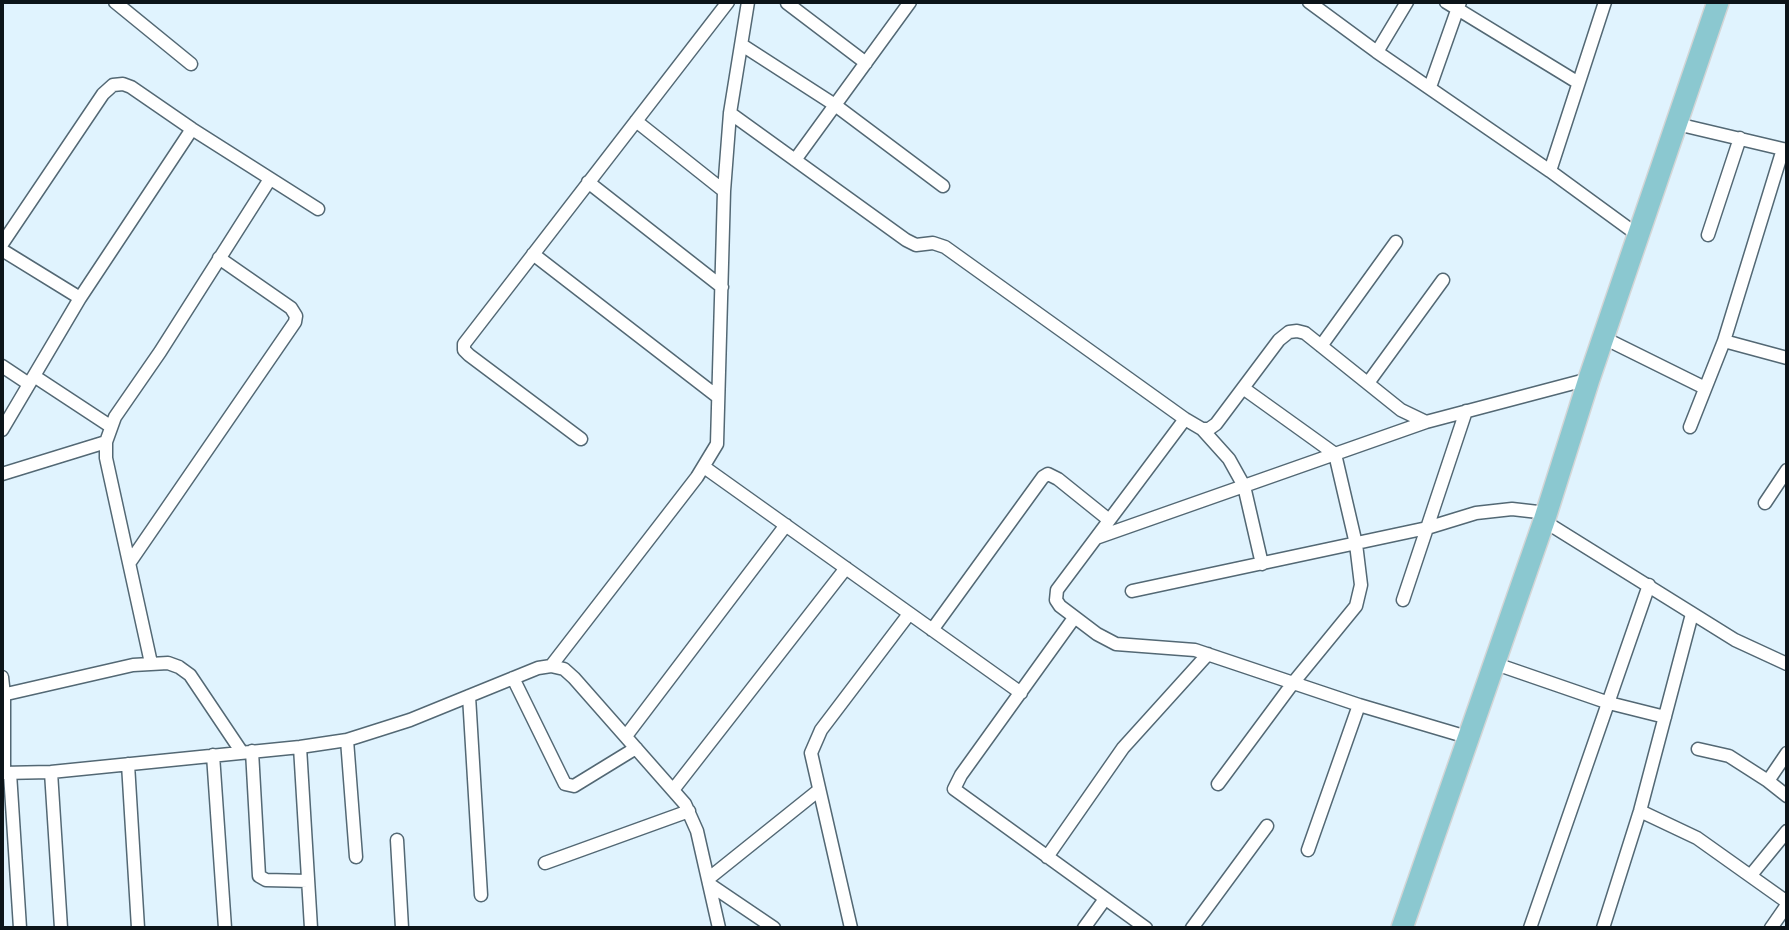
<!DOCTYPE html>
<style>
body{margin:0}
#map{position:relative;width:1789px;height:930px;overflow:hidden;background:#e0f3fe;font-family:"Noto Serif",serif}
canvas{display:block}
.frame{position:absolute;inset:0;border:4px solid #0c1419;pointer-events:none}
</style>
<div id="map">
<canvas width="1789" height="930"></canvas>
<div class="frame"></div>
</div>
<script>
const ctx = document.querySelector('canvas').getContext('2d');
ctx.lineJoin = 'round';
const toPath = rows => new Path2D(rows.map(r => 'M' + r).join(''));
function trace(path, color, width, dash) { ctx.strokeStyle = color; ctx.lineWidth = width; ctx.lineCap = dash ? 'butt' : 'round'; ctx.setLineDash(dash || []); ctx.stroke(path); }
const minor = toPath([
 [115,2,191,64],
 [1309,2,1377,52,1550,171,1639,236],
 [1446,2,1577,82],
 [787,3,866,63],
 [742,45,835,105,943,186],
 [1377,52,1407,2],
 [1430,87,1460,2],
 [730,113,906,240,916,245,933,243,945,247,1185,419,1202,429,1209,429,1216,424,1279,340,1289,332,1297,331,1305,333,1401,410,1426,422,1589,379],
 [636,121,724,191],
 [1677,124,1787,150],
 [795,160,910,2],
 [1550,171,1605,2],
 [588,182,722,287],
 [1708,235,1740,138],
 [2,244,103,94,113,85,123,84,131,87,192,129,318,209],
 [2,250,80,298],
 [533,254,718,397],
 [1604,338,1705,388],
 [1724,341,1787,358],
 [1321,346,1396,242],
 [2,366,29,384],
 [34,376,110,426],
 [1368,383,1443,280],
 [1185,419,1057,590,1056,600,1060,606,1097,634,1116,644,1195,650,1359,705,1467,737],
 [1690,427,1724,341,1783,149],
 [1202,429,1229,459,1244,486,1262,564],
 [2,430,80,298,192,129],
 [581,439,469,355,464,350,464,344,728,2],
 [704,467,1021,693],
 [2,474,106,442],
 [1765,503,1787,470],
 [1544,521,1735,640,1787,664],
 [1096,538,1426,422],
 [130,562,295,322,296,316,291,308,219,258],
 [1132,591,1427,528,1476,513,1512,509,1547,513],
 [1403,600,1466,411],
 [1074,618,961,775,954,789,1146,928],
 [932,630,1043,477,1048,474,1058,479,1109,520],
 [151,663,106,458,106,442,115,417,160,352,270,179],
 [1493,663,1609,703,1665,717],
 [551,666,697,477,717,444,724,191,730,113,748,2],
 [2,677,4,695,4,773],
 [513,678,565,784,574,786,636,748],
 [2,695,133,665,168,663,179,667,190,675,241,751],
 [469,696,481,895],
 [626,736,786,525],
 [347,740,356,857],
 [300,747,311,928],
 [1698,749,1729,756,1768,781],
 [252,751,259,876,266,880,308,881],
 [1787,753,1768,781,1787,796],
 [213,755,225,928],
 [128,764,138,928],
 [51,772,61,928],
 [2,773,51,772,300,747,347,740,410,720,538,668,551,666,564,669,574,678,685,804,697,831,719,928],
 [10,773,20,928],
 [1218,784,1293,683,1356,606,1361,585,1356,544,1335,454,1243,388],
 [673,790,846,568],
 [1640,811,1697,838,1787,902],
 [397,840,402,928],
 [1308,850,1359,705],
 [1047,857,1123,748,1208,654],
 [545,863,689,811],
 [1751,875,1787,831],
 [708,879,819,790],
 [709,884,774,928],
 [851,928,811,753,821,730,909,614],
 [1084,928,1105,899],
 [1192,928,1267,826],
 [1530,928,1649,585],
 [1603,928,1640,811,1692,614],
 [1771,928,1787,905]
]);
const primary = toPath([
 [1402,928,1544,521,1589,379,1718,2]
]);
trace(minor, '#536874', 15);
trace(primary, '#d3d5d6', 24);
trace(minor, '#fff', 12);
trace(primary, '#8bc8d0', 21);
</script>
